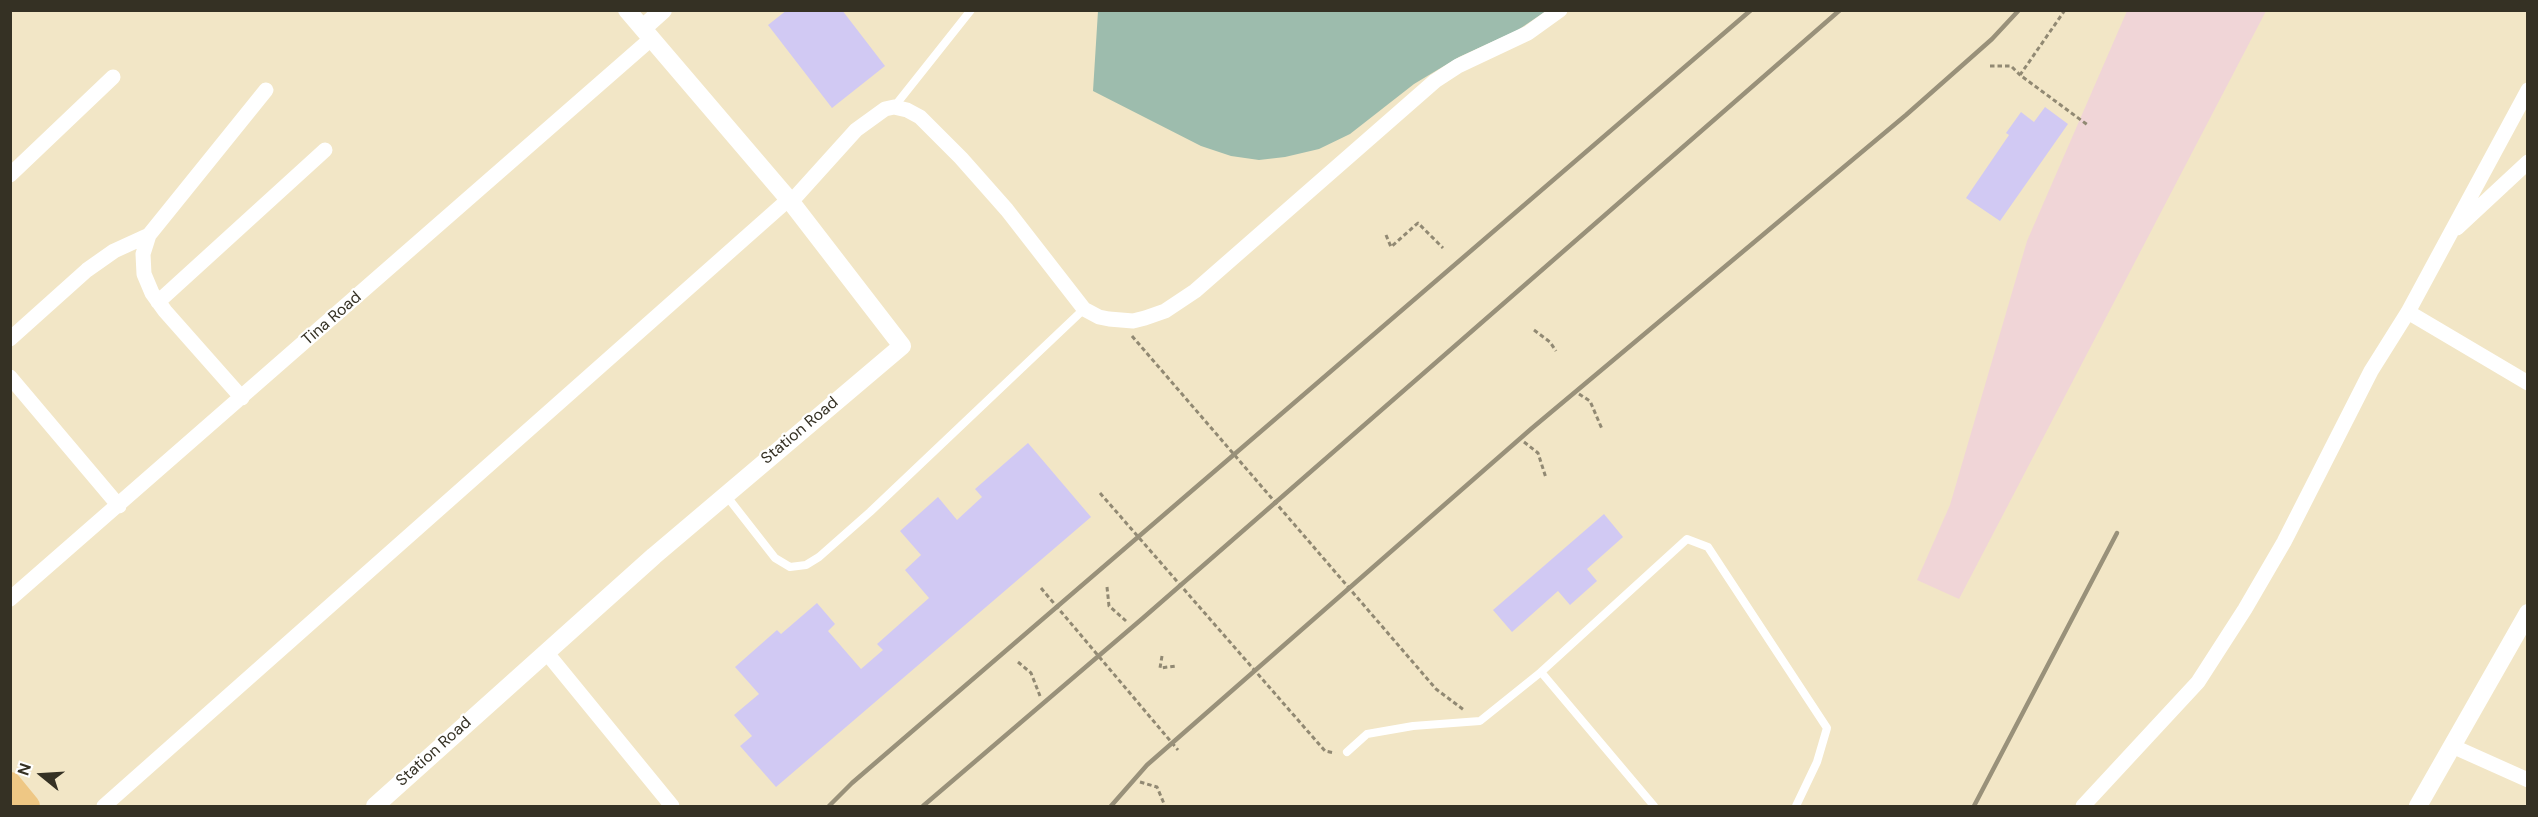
<!DOCTYPE html>
<style>
body{margin:0}
#map{position:relative;width:2538px;height:817px;overflow:hidden;background:#f2e6c6;font-family:"DM Sans",sans-serif}
canvas{display:block}
.frame{position:absolute;inset:0;border:12px solid #353124;pointer-events:none}
.north{position:absolute;left:12px;top:745px;width:60px;height:60px;-webkit-text-stroke:4px #fff;paint-order:stroke;rotate:288deg;font-size:16px;font-weight:700;line-height:24px;text-align:center;color:#353124}
.north::after{content:'';display:block;margin:auto;width:21px;height:27px;background:#353124;clip-path:polygon(50% 0,100% 100%,50% 72%,0 100%)}
</style>
<div id="map">
<canvas width="2538" height="817"></canvas>
<div class="frame"></div>
<div class="north">N</div>
</div>
<script>
const ctx = document.querySelector('canvas').getContext('2d');
ctx.lineJoin = 'round';
function paint(path, color) { ctx.fillStyle = color; ctx.fill(path, 'evenodd'); }
const toPath = rows => new Path2D(rows.map(r => 'M' + r).join(''));
function trace(path, color, width, dash) { ctx.strokeStyle = color; ctx.lineWidth = width; ctx.lineCap = dash ? 'butt' : 'round'; ctx.setLineDash(dash || []); ctx.stroke(path); }
function label(font, color, halo, rows, align = 'center') {
  ctx.font = font + ' "DM Sans",sans-serif'; ctx.lineWidth = 4.5; ctx.setLineDash([]); ctx.textBaseline = 'middle'; ctx.strokeStyle = halo; ctx.fillStyle = color; for (const [text, x, y, turn = 0] of rows) {
    ctx.save(); ctx.translate(x, y); ctx.rotate((+turn || 0) * Math.PI / 180); ctx.textAlign = isNaN(turn) ? turn : align; if (halo) ctx.strokeText(text, 0, 0); ctx.fillText(text, 0, 0); ctx.restore();
  }
}
paint(toPath([
 [2127,11,2266,11,1959,599,1917,580,1950,505,2027,241]
]), '#f0d5d7');
paint(toPath([
 [1098,11,1546,11,1518,30,1459,57,1414,84,1350,134,1319,149,1285,157,1259,160,1231,156,1201,146,1093,91]
]), '#9dbcad');
paint(toPath([
 [787,10,842,10,885,66,832,108,768,25],
 [2045,107,2068,124,2000,221,1966,198,2009,135,2006,133,2021,112,2034,122],
 [1028,443,1091,517,776,787,740,746,752,736,734,715,759,694,735,667,777,630,781,634,817,603,835,624,828,631,861,669,883,650,877,644,929,598,905,570,921,555,900,531,938,497,957,520,982,497,975,489],
 [1604,514,1623,537,1587,569,1597,581,1570,605,1558,591,1512,632,1493,610]
]), '#d1c9f3');
trace(toPath([
 [2065,10,2020,75,2089,126],
 [1990,66,2011,66,2020,75],
 [1386,235,1391,247,1418,223,1443,248],
 [1534,330,1550,342,1556,351],
 [1132,336,1436,689,1464,710],
 [1579,394,1590,401,1602,429],
 [1524,442,1538,453,1546,478],
 [1100,493,1325,751,1335,753],
 [1107,587,1109,606,1126,621],
 [1041,588,1178,750],
 [1162,656,1160,668,1176,666],
 [1018,662,1031,673,1040,696],
 [1140,782,1157,787,1165,806]
]), '#918973', 3, [4.5, 3]);
trace(toPath([
 [894,107,971,10],
 [725,494,775,558,790,567,806,565,819,557,870,512,1084,309],
 [1347,752,1367,734,1413,726,1480,721,1541,672],
 [1654,806,1541,672,1687,539,1708,547,1827,728,1817,762,1796,806]
]), '#fff', 8);
trace(toPath([
 [10,175,113,77],
 [791,202,856,130,885,109,894,107,907,110,920,117,961,158,1007,210,1084,309,1099,317,1109,319,1133,321,1145,318,1165,311,1195,291,1435,81,1458,66,1528,33,1560,10],
 [2457,228,2528,162],
 [158,302,325,150],
 [2408,312,2528,383],
 [10,339,87,270,114,251,149,235],
 [10,377,119,506],
 [242,398,165,311,152,293,144,274,143,254,149,235,266,90],
 [10,599,652,38],
 [546,652,672,806],
 [2452,746,2528,780],
 [104,806,789,199],
 [2083,806,2198,682,2245,609,2284,542,2371,371,2408,312,2528,90]
]), '#fff', 15);
trace(toPath([
 [643,28,663,10],
 [375,806,654,556,902,346,791,202,627,10],
 [2418,806,2528,613]
]), '#fff', 18);
trace(toPath([
 [10,784,28,806]
]), '#eec784', 24);
trace(toPath([
 [829,806,852,783,1751,10],
 [923,806,1143,618,1840,10],
 [1111,806,1147,765,1531,429,1906,115,1992,39,2019,10],
 [1974,806,2117,533]
]), '#99917a', 4.5);
label('16px', '#353124', '#fff', [
 ["Tina Road",332,319,-41],
 ["Station Road",800,431,-40],
 ["Station Road",434,752,-42]
]);
</script>
